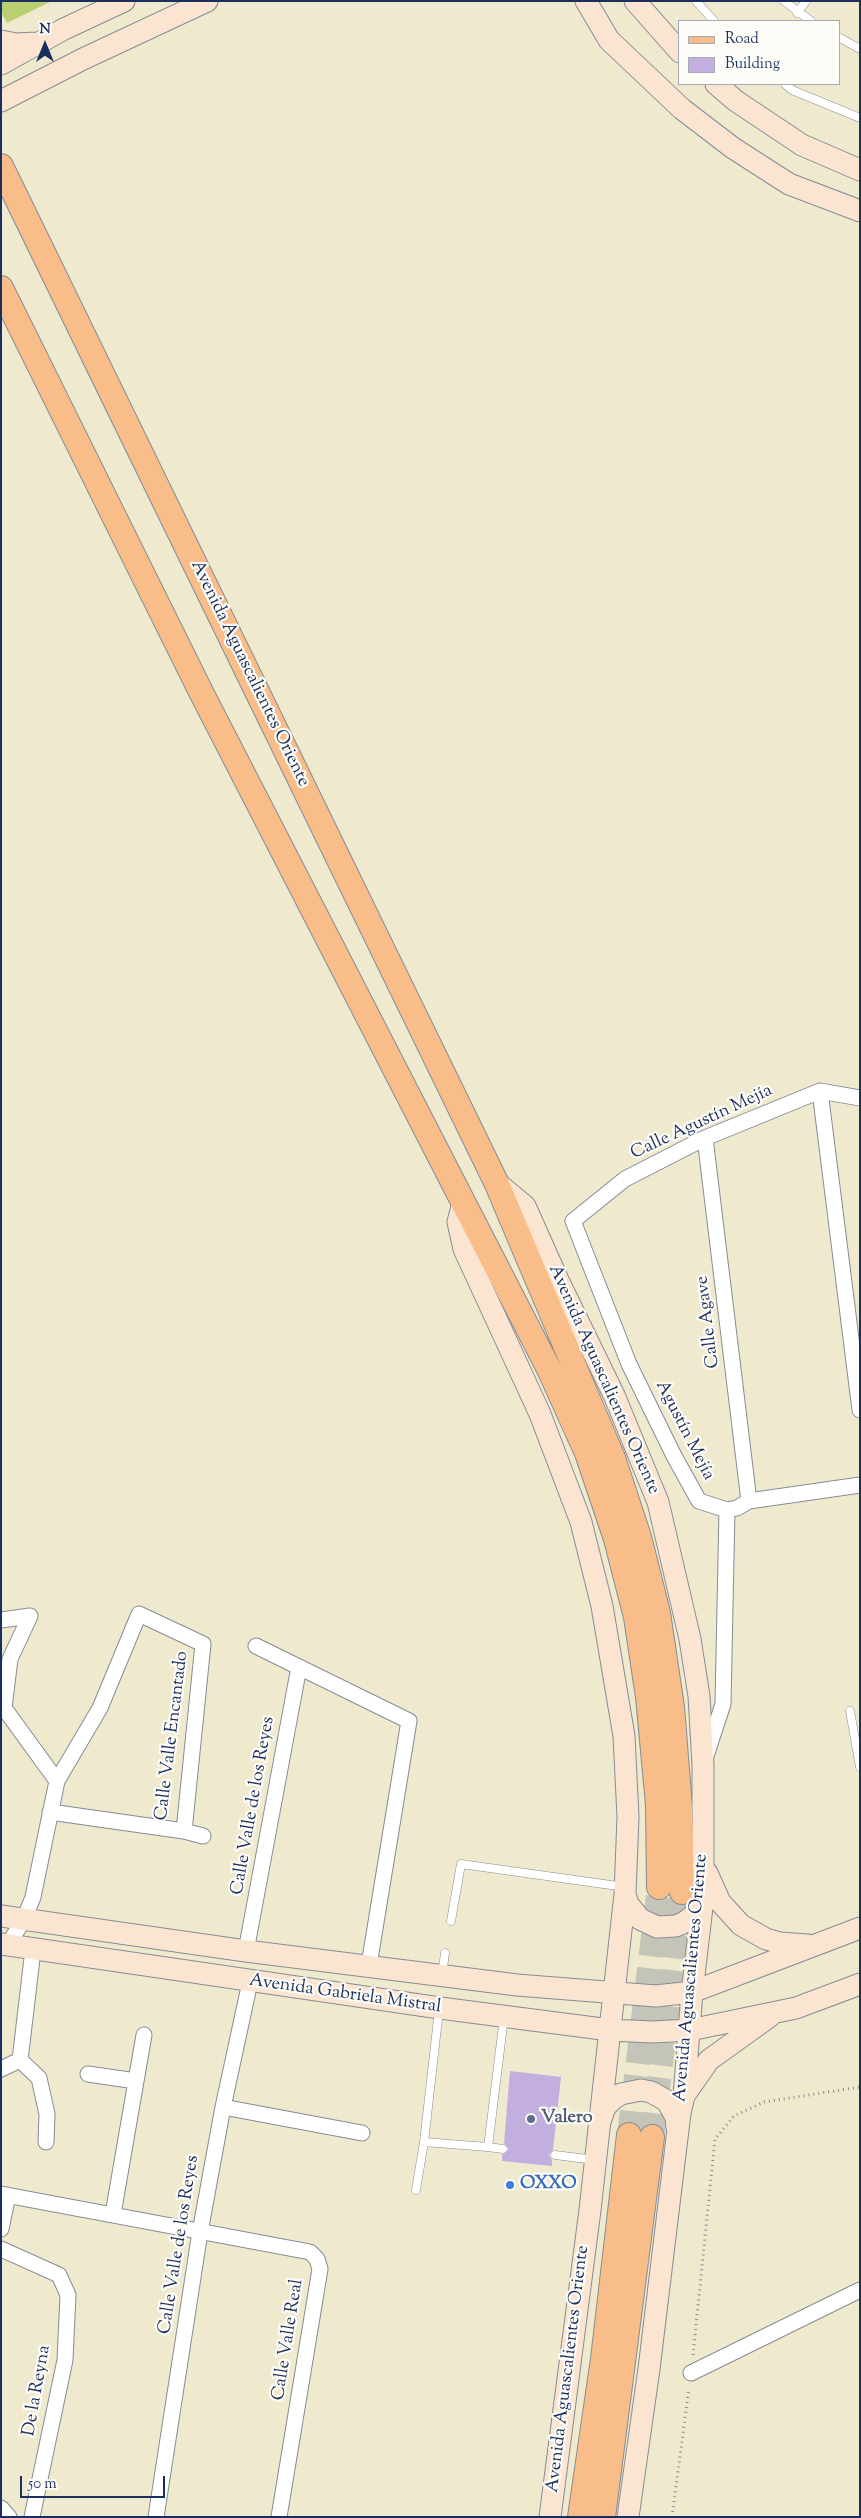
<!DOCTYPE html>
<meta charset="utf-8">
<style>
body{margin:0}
#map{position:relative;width:861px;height:2518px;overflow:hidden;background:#efe9ce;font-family:"Sorts Mill Goudy",serif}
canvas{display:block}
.frame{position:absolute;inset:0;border:2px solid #1b2f5e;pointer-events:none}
.legend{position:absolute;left:678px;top:20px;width:162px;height:65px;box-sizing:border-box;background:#fdfcf7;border:1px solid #a3aaba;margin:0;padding:6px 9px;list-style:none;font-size:15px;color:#1b2f5e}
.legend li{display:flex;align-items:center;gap:10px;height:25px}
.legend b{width:25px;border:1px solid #a3aaba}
.north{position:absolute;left:20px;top:20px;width:50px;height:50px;-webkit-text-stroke:4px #fdfcf7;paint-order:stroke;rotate:0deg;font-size:14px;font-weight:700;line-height:20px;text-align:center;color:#1b2f5e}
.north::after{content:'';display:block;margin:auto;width:18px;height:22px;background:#1b2f5e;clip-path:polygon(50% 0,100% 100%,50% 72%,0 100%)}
.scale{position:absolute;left:20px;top:2476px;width:145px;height:22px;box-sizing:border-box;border:2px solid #1b2f5e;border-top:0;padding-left:6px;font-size:15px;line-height:18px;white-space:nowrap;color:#1b2f5e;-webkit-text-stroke:4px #fdfcf7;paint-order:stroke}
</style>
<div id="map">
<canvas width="861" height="2518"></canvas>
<div class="frame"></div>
<ul class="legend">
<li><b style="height:6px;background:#f8bd89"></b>Road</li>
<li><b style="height:14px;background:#c3aee0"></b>Building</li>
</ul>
<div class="north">N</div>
<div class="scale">50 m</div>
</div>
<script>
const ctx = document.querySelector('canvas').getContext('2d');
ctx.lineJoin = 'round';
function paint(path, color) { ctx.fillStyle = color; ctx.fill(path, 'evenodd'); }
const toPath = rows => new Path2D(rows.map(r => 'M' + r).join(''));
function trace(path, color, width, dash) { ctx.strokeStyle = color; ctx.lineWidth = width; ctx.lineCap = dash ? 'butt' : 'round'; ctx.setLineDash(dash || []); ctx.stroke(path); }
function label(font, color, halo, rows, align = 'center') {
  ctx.font = font + ' "Sorts Mill Goudy",serif'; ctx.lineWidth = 4.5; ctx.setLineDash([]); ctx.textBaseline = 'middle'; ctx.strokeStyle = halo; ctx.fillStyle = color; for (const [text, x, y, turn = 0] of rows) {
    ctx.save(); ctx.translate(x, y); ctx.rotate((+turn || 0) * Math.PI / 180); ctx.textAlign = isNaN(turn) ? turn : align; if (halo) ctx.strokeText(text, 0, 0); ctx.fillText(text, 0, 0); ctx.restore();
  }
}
paint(toPath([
 [1,1,52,1,7,23,1,12]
]), '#bace72');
paint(toPath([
 [510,2071,561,2077,553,2150,549,2155,552,2160,552,2166,502,2161,502,2155,509,2149,504,2143]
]), '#c3aee0');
trace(toPath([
 [629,2135,659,1887],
 [652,2137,682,1892]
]), '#c5c4b8', 24, [24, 12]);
const lane = toPath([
 [696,1,714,21],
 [784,1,811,21],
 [797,13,806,1],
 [840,38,860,49],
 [785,84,792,90,860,118],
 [850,1711,860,1767],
 [451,1921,461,1864,625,1887],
 [442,1975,445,1953],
 [424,2142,488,2147],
 [503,2149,488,2147,504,2017],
 [555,2155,595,2160],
 [416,2190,424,2142,439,2010]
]);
const street = toPath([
 [820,1091,860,1410],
 [860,1098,820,1091,705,1138,625,1179,573,1221,629,1364,674,1456,699,1501,727,1510,737,1508,749,1501,860,1485],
 [705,1138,749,1501],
 [30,1616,10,1659,4,1708,57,1781],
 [1,1620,30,1616],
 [256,1646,409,1721,369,1965],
 [706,1756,723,1704,727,1510],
 [50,1812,184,1831,203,1836],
 [8,1945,24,1919,33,1897,57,1781,100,1708,139,1614,203,1644,184,1831],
 [246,1951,299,1667],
 [20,2060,39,2078,47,2114,46,2142],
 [1,2069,20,2060,33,1950],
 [88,2074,136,2081],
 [223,2107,362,2133],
 [1,2194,310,2252,317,2259,320,2269,279,2517],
 [113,2214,144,2035],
 [1,2229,8,2195],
 [1,2249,59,2275,68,2295,65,2360,32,2517],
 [691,2373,860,2290],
 [1,2508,9,2517],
 [156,2517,200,2232,223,2107,250,1982]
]);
const secondary = toPath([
 [586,1,609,40,682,109,733,148,789,184,860,211],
 [635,1,680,52],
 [1,41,16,44,37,43],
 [1,64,64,29,124,1],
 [716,84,736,101,802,145,860,170],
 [1,101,83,59,207,1],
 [496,1182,525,1206,558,1280,614,1395,658,1502,690,1639,699,1696,703,1765,703,1899,692,1992,684,2096,680,2113,649,2369,628,2517],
 [463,1203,458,1222,464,1249,540,1414,581,1522,602,1606,624,1736,628,1817,625,1894,590,2210,550,2517],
 [707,1873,720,1902,741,1925,766,1939,780,1943,808,1945],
 [625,1894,628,1904,640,1919,657,1927,676,1926,685,1922,693,1916,702,1901],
 [1,1916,246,1951,517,1985,656,1996,692,1992,860,1928],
 [1,1944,440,2008,610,2030,652,2032,690,2030,796,2008,860,1984],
 [686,2093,709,2060,769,2017],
 [601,2119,605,2107,613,2099,621,2094,641,2090,651,2092,667,2101,676,2117,677,2128]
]);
const primary = toPath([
 [1,166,496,1182,613,1458,639,1537,658,1613,672,1707,680,1807,682,1892],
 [1,288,201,692,549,1369,587,1453,616,1539,636,1617,648,1697,658,1805,659,1887],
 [580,2517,603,2359,629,2135],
 [603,2517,652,2137]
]);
trace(lane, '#858c96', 9);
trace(street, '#858c96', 17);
trace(secondary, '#858c96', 23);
trace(primary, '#858c96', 26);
trace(toPath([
 [693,2355,715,2139,734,2116,764,2102,860,2087],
 [672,2517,689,2388]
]), '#858c96', 3, [1, 4]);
trace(lane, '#fff', 8);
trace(street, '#fff', 15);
trace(secondary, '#fce5d0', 21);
trace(primary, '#f8bd89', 24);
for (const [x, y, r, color] of [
 [531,2119,5,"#5c6f8a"],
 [510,2185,5,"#3f7fe0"]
]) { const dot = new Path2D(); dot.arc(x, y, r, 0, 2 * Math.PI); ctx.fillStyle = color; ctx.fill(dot); trace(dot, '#fdfcf7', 2); }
label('18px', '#1b2f5e', '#fdfcf7', [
 ["Avenida Aguascalientes Oriente",249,674,64],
 ["Calle Agustín Mejía",702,1123,-25],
 ["Calle Agave",709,1322,-97],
 ["Avenida Aguascalientes Oriente",603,1380,66],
 ["Agustín Mejía",684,1431,63],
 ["Calle Valle Encantado",173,1736,-83],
 ["Calle Valle de los Reyes",254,1806,-80],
 ["Avenida Aguascalientes Oriente",692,1978,-85],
 ["Avenida Gabriela Mistral",345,1995,8],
 ["Calle Valle de los Reyes",180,2245,-81],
 ["Calle Valle Real",289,2340,-81],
 ["Avenida Aguascalientes Oriente",569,2369,-83],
 ["De la Reyna",38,2391,-80]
]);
label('bold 18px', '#4e5e75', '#fdfcf7', [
 ["Valero",541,2119]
], 'left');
label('bold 18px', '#366cbe', '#fdfcf7', [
 ["OXXO",520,2185]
], 'left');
</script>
